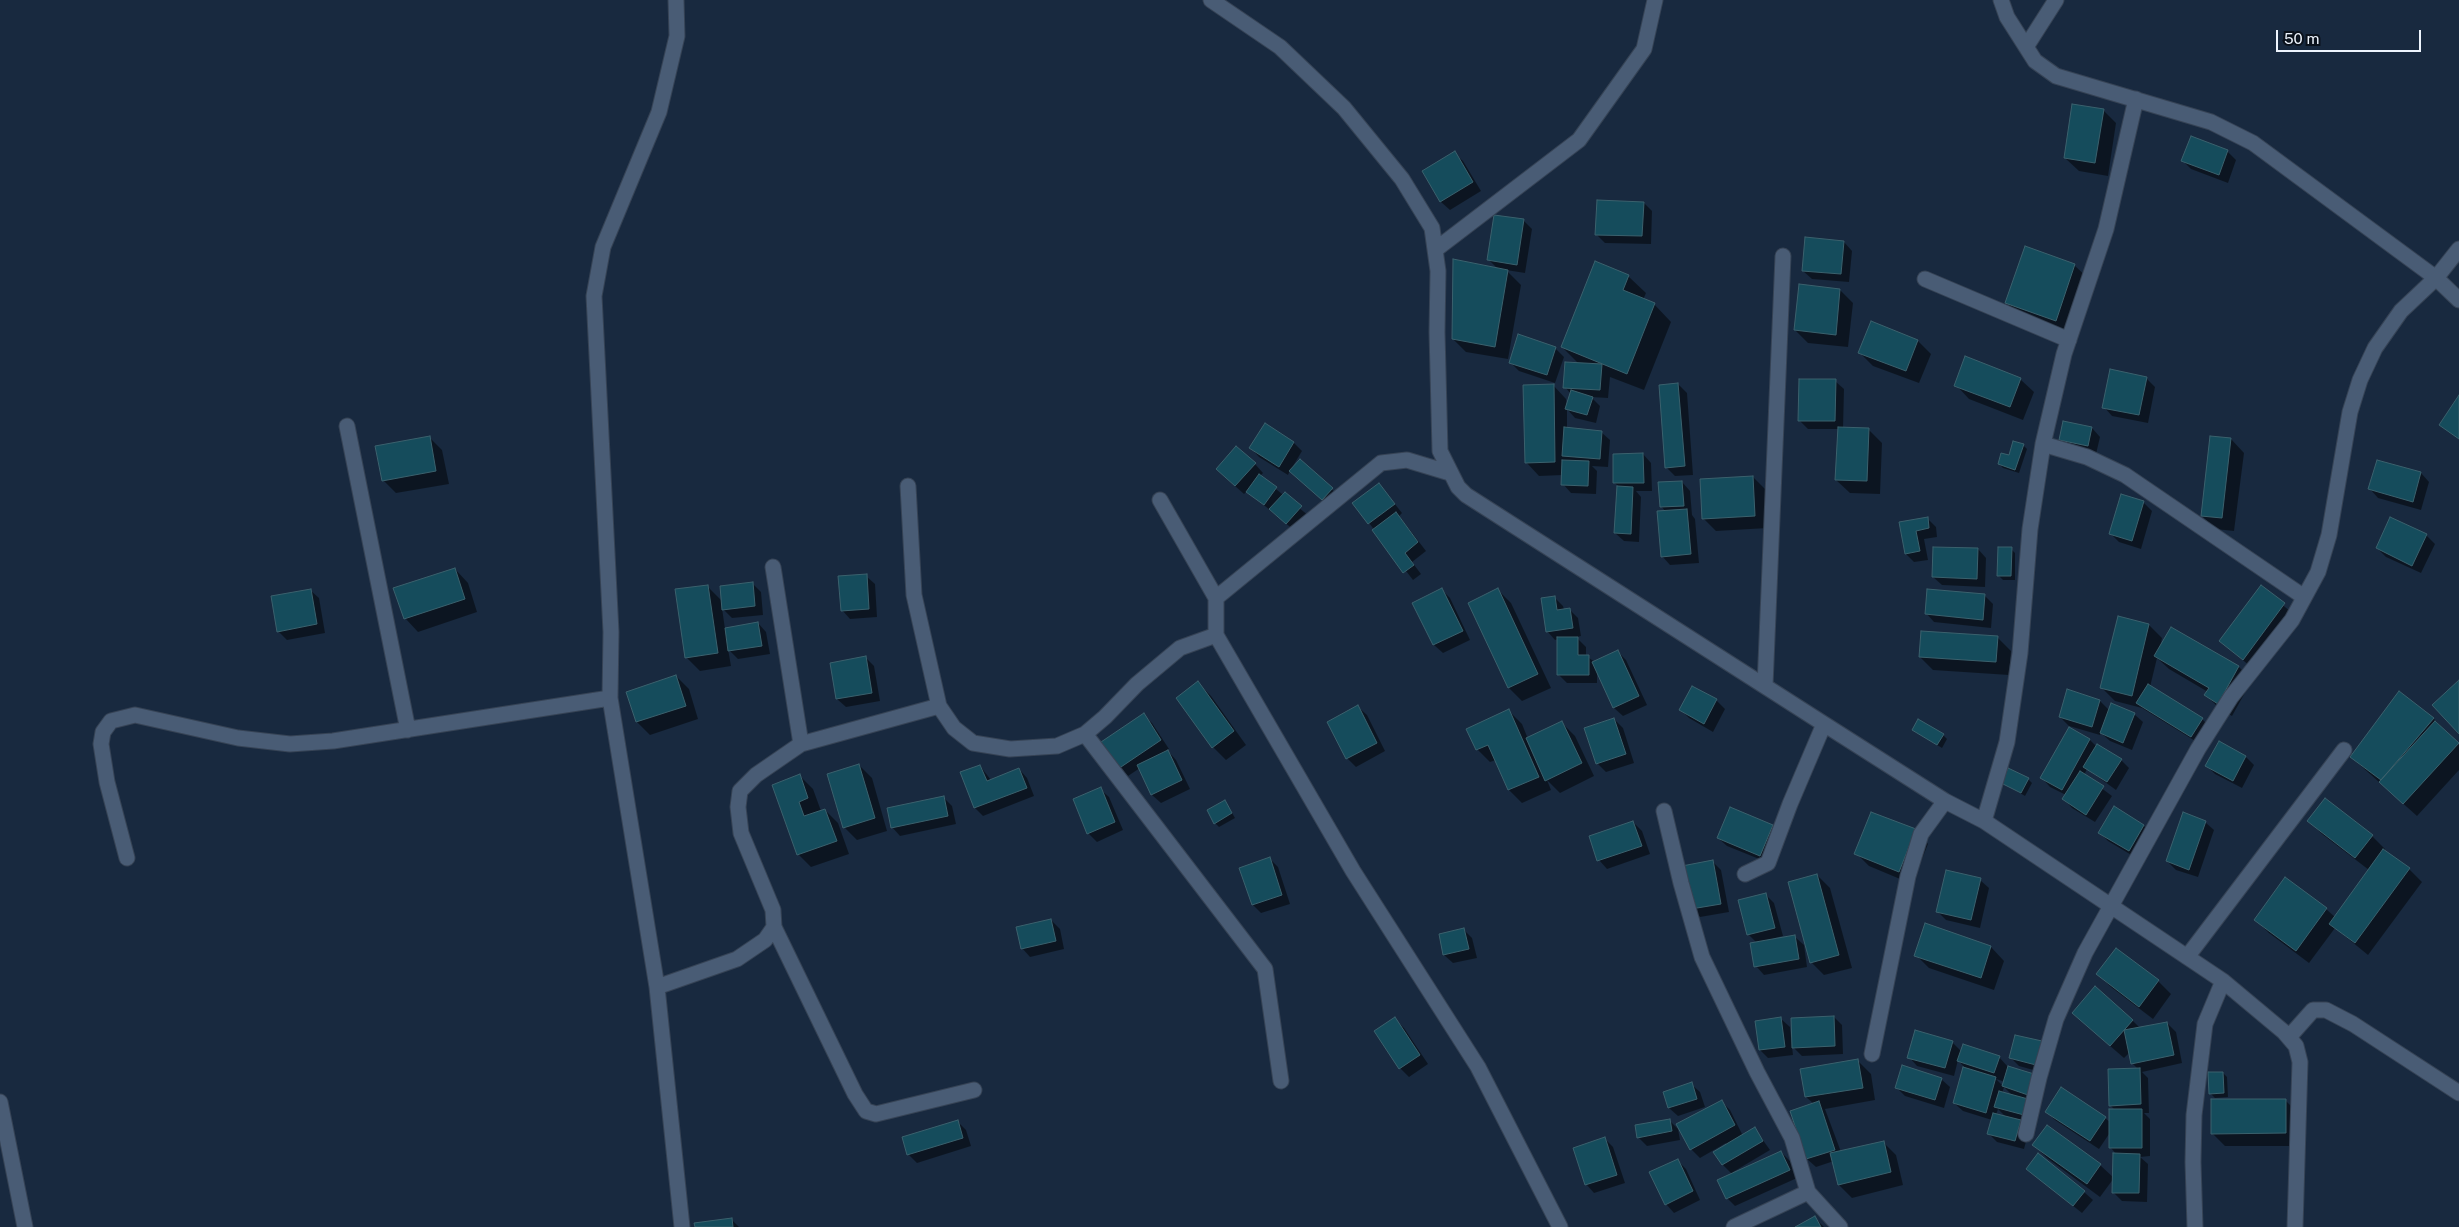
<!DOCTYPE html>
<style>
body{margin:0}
#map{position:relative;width:2459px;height:1227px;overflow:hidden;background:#18293f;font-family:"Public Sans",sans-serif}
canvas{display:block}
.scale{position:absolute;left:2276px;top:30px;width:145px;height:22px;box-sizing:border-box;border:2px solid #edf4fd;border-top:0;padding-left:6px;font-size:15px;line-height:18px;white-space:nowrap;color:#edf4fd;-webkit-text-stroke:4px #0a111b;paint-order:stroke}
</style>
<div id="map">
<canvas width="2459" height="1227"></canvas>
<div class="scale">50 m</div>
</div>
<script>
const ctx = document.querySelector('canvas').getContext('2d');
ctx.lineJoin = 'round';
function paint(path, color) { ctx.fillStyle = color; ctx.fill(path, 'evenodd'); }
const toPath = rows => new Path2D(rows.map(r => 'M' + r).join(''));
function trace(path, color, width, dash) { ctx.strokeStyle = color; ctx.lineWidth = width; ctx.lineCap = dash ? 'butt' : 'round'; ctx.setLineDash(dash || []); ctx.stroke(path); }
paint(toPath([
 [2103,110,2116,123,2108,176,2079,171,2065,158],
 [2227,151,2236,160,2228,183,2191,169,2183,161],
 [1454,153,1463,161,1481,191,1450,210,1441,202,1423,172],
 [1644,203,1652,211,1651,244,1605,243,1596,234],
 [1523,220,1532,229,1525,273,1506,270,1521,285,1508,359,1466,352,1453,339,1499,270,1489,260],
 [1844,242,1852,251,1849,282,1812,279,1803,271],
 [2074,265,2088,278,2069,333,2020,316,2007,303],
 [1628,276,1646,293,1643,300,1654,304,1671,322,1644,390,1610,377,1608,398,1591,397,1600,406,1596,423,1575,418,1567,409,1567,429,1601,432,1610,440,1608,467,1592,466,1597,471,1596,494,1571,493,1563,484,1563,475,1539,476,1526,462,1553,385,1566,399,1567,407,1571,394,1565,387,1579,364,1562,347],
 [1840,290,1853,303,1848,347,1808,343,1795,330],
 [1918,341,1931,354,1919,383,1873,366,1860,353],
 [1555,348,1564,357,1555,383,1519,371,1510,362],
 [2146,378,2155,387,2148,423,2112,416,2104,407],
 [2020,379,2034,392,2023,420,1969,399,1956,385],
 [1835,381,1844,389,1843,429,1869,430,1882,443,1880,494,1850,493,1836,480,1839,429,1808,429,1799,420],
 [1678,384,1687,393,1693,475,1675,476,1666,467],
 [2092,428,2100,437,2096,454,2069,448,2060,440],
 [429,437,442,450,449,484,396,493,383,480],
 [2231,439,2244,453,2234,531,2215,529,2202,516],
 [1294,443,1302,451,1293,466,1300,460,1341,498,1332,508,1290,470,1288,475,1259,457,1251,448],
 [2023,445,2027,449,2019,473,2003,468,1999,464],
 [1643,454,1651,463,1652,491,1636,491,1641,497,1639,542,1624,541,1615,533,1618,486,1615,483],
 [2377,461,2421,473,2429,482,2421,510,2378,498,2370,489],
 [1255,464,1263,473,1260,476,1309,516,1295,531,1247,491,1244,494,1226,478],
 [1753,477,1766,490,1768,528,1716,531,1703,518],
 [1682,482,1690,491,1692,515,1695,519,1699,563,1670,565,1662,556,1666,512,1661,506],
 [1379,484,1402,513,1399,516,1426,551,1412,562,1421,574,1413,580,1369,523],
 [2122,496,2144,503,2152,511,2141,549,2119,542,2110,533],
 [1927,518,1936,527,1937,537,1924,539,1928,560,1914,562,1906,554,1901,523],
 [2426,535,2435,544,2421,573,2386,557,2377,548],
 [1978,549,1986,558,1985,587,1942,585,1933,577],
 [2011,549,2015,553,2015,580,2003,580,1999,576],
 [455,569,468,583,477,612,418,632,405,618],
 [866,576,875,584,877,617,850,619,842,610],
 [752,583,761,592,763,615,732,618,722,608,725,629,758,623,766,632,770,654,738,659,728,649,731,666,700,671,687,658,707,586,722,601],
 [2261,587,2297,617,2257,672,2220,641],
 [310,590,319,598,325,633,287,640,278,631],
 [1442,590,1450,598,1470,640,1443,653,1434,645,1414,603],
 [1498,590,1511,603,1551,688,1522,701,1509,688,1470,603],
 [1985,596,1993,604,1991,628,1934,622,1926,613],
 [1554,597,1563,606,1564,610,1569,609,1578,618,1581,636,1576,637,1586,647,1586,656,1595,662,1618,652,1626,660,1647,705,1623,716,1614,708,1597,670,1597,683,1567,683,1558,674,1558,639,1555,640,1547,631],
 [2119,618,2149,625,2162,638,2160,648,2172,628,2239,667,2252,680,2232,716,2219,708,2206,695,2208,692,2169,669,2157,658,2150,687,2202,719,2210,727,2200,744,2142,708,2115,701,2102,688],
 [1998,638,2011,651,2009,675,1933,670,1920,657],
 [866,658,874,666,880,701,846,707,837,699],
 [676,676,689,689,698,719,650,735,637,722],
 [1198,683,1211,696,1246,745,1226,760,1213,747,1177,698],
 [1693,687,1716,700,1725,709,1713,732,1689,718,1681,710],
 [2399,693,2434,719,2459,745,2459,770,2417,816,2351,757],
 [2100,701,2110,711,2134,714,2143,722,2132,750,2110,741,2101,733,2100,735,2069,726,2060,717],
 [1358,707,1367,715,1385,751,1356,767,1347,758],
 [1509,711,1522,724,1528,739,1562,723,1575,736,1594,776,1560,793,1547,780,1551,790,1522,803,1509,790,1496,760,1490,762,1477,749],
 [1143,715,1152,723,1169,749,1167,750,1176,760,1190,789,1161,803,1152,795,1140,768,1128,776,1119,768],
 [1614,719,1623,728,1634,763,1606,772,1597,763],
 [2069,729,2090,740,2097,747,2121,760,2129,768,2116,790,2087,769,2084,775,2112,796,2095,822,2072,808,2064,799,2066,795,2050,787,2042,778],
 [1913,730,1943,735,1947,739,1942,748],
 [2219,743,2246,757,2254,765,2242,788,2215,774,2207,766],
 [859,765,872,778,887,831,857,840,844,827],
 [980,766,991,780,1019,769,1027,778,1034,796,983,816,975,808,962,773],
 [800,776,813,789,821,811,825,810,838,823,849,854,811,867,798,854,773,785],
 [2028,779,2032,783,2025,796,2002,782],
 [1100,789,1109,797,1123,830,1097,842,1088,833],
 [944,798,952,806,956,824,900,836,892,827],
 [1225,801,1235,818,1219,827,1215,823],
 [2309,821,2372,836,2385,849,2384,851,2409,869,2422,882,2368,955,2335,928,2309,963,2269,933,2256,920,2326,909,2335,917,2369,870,2322,834],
 [1633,822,1642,831,1650,854,1607,869,1599,860],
 [2205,822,2214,830,2198,877,2176,870,2167,861],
 [1772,826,1780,834,1769,863,1727,846,1718,838],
 [2144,826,2152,834,2138,859,2108,841,2100,833],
 [1915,830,1928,844,1912,884,1869,866,1856,853],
 [1270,859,1278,867,1290,904,1261,913,1253,905],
 [1712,861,1721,870,1729,912,1700,917,1692,909],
 [1817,875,1830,888,1852,968,1824,975,1811,962],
 [1980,880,1989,888,1980,928,1946,920,1938,912],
 [1766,895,1774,903,1783,936,1775,938,1776,940,1795,937,1804,945,1807,967,1764,975,1756,966,1757,943,1748,934],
 [1051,920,1060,929,1064,949,1030,957,1022,948],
 [1926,925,1991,947,2004,961,1994,990,1929,968,1916,955],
 [1464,930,1472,938,1477,958,1453,963,1444,955],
 [2116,950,2158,981,2171,994,2153,1019,2111,987,2098,974],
 [1834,1017,1842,1025,1843,1054,1802,1056,1792,1046,1793,1055,1768,1058,1760,1050,1781,1019,1790,1027,1791,1037],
 [1395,1019,1404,1028,1428,1064,1409,1077,1400,1068,1376,1032],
 [2132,1020,2140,1028,2167,1023,2176,1032,2182,1063,2142,1072,2148,1078,2149,1113,2144,1113,2150,1119,2150,1156,2140,1157,2148,1164,2147,1202,2122,1201,2113,1192,2117,1155,2111,1148,2111,1131,2099,1149,2055,1120,2046,1111,2105,1118,2111,1123,2116,1111,2110,1105,2138,1069,2132,1063,2130,1052,2124,1058,2087,1026],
 [2016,1036,2044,1073,2019,1066,2011,1058],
 [1952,1042,1962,1052,1999,1057,2008,1067,2034,1075,2032,1123,2018,1119,2029,1130,2024,1149,1997,1142,1989,1134,1992,1120,1963,1111,1954,1103,1964,1067,1958,1060,1954,1076,1917,1066,1909,1057],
 [1996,1079,2005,1082,2003,1086],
 [2004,1087,2014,1097,2002,1094],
 [1998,1109,2007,1118,1996,1115],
 [1858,1061,1871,1074,1875,1100,1825,1109,1841,1152,1883,1142,1896,1155,1903,1185,1852,1198,1839,1185,1834,1161,1816,1167,1807,1159,1814,1104,1806,1097],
 [2223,1073,2227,1077,2228,1097,2215,1098,2211,1094],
 [1941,1079,1950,1087,1944,1108,1905,1096,1896,1087],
 [1691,1084,1700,1092,1705,1107,1678,1116,1669,1108],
 [2285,1100,2298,1113,2298,1146,2225,1146,2212,1133],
 [1721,1101,1730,1110,1743,1136,1755,1129,1770,1150,1733,1172,1734,1174,1781,1152,1790,1161,1797,1178,1735,1206,1727,1198,1732,1174,1723,1165,1726,1143,1700,1158,1691,1149],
 [1669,1120,1678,1129,1680,1140,1647,1146,1638,1137],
 [958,1122,966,1130,971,1146,917,1163,908,1154],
 [2048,1126,2100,1165,2114,1178,2100,1197,2047,1158,2034,1145],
 [1605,1139,1613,1147,1625,1183,1594,1193,1586,1184],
 [1677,1160,1686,1169,1700,1200,1674,1213,1666,1204],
 [2037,1177,2084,1192,2093,1200,2082,1213],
 [1815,1218,1824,1227,1797,1227],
 [732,1220,739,1227,696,1227]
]), '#0007');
const building = toPath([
 [2072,104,2104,109,2095,163,2064,158,2072,104],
 [2191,136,2228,150,2219,175,2181,161,2191,136],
 [1455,151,1473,182,1440,202,1422,171,1455,151],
 [1597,200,1644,202,1642,236,1595,235,1597,200],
 [1494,215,1524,219,1517,265,1487,260,1494,215],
 [1805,237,1844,241,1841,274,1802,271,1805,237],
 [2025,246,2075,264,2056,321,2005,303,2025,246],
 [1453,259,1508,270,1495,347,1452,339,1453,259],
 [1595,261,1629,275,1623,290,1655,303,1627,374,1561,347,1595,261],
 [1799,284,1840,289,1836,335,1794,330,1799,284],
 [1871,321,1918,340,1906,371,1858,353,1871,321],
 [1518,334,1556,347,1547,375,1509,363,1518,334],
 [1965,356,2021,378,2010,407,1954,386,1965,356],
 [1565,362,1602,364,1600,390,1563,388,1565,362],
 [2110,369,2147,377,2139,415,2102,408,2110,369],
 [1799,379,1836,379,1835,421,1798,421,1799,379],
 [1678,383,1685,466,1665,468,1659,385,1678,383],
 [1554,384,1555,462,1525,463,1523,385,1554,384],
 [1571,390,1593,397,1587,415,1565,409,1571,390],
 [2459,395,2459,439,2439,425,2459,395],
 [2063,421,2092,427,2088,446,2059,440,2063,421],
 [1265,423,1294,442,1279,467,1249,448,1265,423],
 [1564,427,1602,431,1600,459,1562,456,1564,427],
 [1838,427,1869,428,1867,481,1835,480,1838,427],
 [430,436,436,471,382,481,375,446,430,436],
 [2210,436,2231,438,2222,518,2201,516,2210,436],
 [2013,441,2024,444,2015,470,1998,464,2001,453,2009,455,2013,441],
 [1236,446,1256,463,1235,486,1216,469,1236,446],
 [1643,453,1644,483,1613,483,1613,454,1643,453],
 [1300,459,1333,488,1322,500,1289,471,1300,459],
 [1562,460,1589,461,1588,486,1561,485,1562,460],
 [2377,460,2421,472,2413,502,2368,489,2377,460],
 [1259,474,1277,487,1264,505,1246,492,1259,474],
 [1753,476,1755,516,1702,519,1700,479,1753,476],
 [1682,481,1684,506,1660,507,1658,482,1682,481],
 [1379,483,1395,504,1368,524,1352,503,1379,483],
 [1617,486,1633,487,1631,534,1614,533,1617,486],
 [1285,492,1302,506,1286,524,1269,509,1285,492],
 [2121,494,2144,501,2132,541,2109,534,2121,494],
 [1687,509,1691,554,1661,557,1657,511,1687,509],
 [1396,512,1418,542,1405,553,1414,565,1403,573,1372,530,1396,512],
 [1928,517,1929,528,1916,531,1920,551,1905,554,1899,522,1928,517],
 [2390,517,2427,534,2412,566,2376,548,2390,517],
 [1933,547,1978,548,1977,579,1932,577,1933,547],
 [1998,547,2012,547,2011,576,1997,576,1998,547],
 [455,568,465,599,404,619,393,588,455,568],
 [867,574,869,609,841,611,838,576,867,574],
 [753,582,755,606,722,610,720,586,753,582],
 [708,585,718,653,685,658,675,589,708,585],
 [2261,585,2285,603,2243,660,2219,641,2261,585],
 [1442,588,1463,631,1433,645,1412,603,1442,588],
 [1498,588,1538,674,1508,688,1468,603,1498,588],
 [311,589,317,624,277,632,271,596,311,589],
 [1927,589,1985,594,1983,620,1925,614,1927,589],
 [1555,596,1557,610,1570,608,1573,628,1546,632,1541,598,1555,596],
 [2118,616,2149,624,2132,696,2100,688,2118,616],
 [758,622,762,646,728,651,725,628,758,622],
 [2171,627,2239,666,2218,704,2204,695,2209,688,2154,656,2171,627],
 [1921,631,1998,636,1996,662,1919,657,1921,631],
 [1557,637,1578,637,1578,655,1589,655,1589,675,1557,675,1557,637],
 [1618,650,1639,696,1613,708,1592,662,1618,650],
 [866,656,872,693,836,699,830,663,866,656],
 [676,675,686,706,636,722,626,692,676,675],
 [2459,680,2459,734,2432,705,2459,680],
 [1198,681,1234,731,1212,748,1176,698,1198,681],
 [2148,684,2203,718,2191,737,2136,703,2148,684],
 [1692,686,1717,699,1704,724,1679,710,1692,686],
 [2067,689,2100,700,2092,727,2059,717,2067,689],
 [2399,691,2434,718,2381,780,2350,757,2399,691],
 [2111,703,2135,713,2123,743,2100,733,2111,703],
 [1358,705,1377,743,1346,759,1327,722,1358,705],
 [1509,709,1539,777,1508,790,1488,745,1476,750,1466,729,1509,709],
 [1144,713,1161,740,1118,769,1101,742,1144,713],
 [1614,718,1626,754,1596,764,1584,728,1614,718],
 [1918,719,1944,734,1937,745,1912,730,1918,719],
 [1562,721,1582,763,1545,781,1526,738,1562,721],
 [2435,721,2459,743,2403,804,2379,782,2435,721],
 [2069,727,2090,739,2062,790,2040,778,2069,727],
 [2219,741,2246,756,2233,781,2205,766,2219,741],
 [2097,744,2122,759,2107,782,2083,767,2097,744],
 [1168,750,1182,780,1151,795,1137,765,1168,750],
 [859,764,875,818,843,828,827,774,859,764],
 [980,765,987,781,1019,768,1027,788,974,808,960,772,980,765],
 [2008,768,2029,778,2021,793,2001,783,2008,768],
 [2080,771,2104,786,2086,815,2062,799,2080,771],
 [800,774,808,798,799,802,804,816,825,809,837,841,797,855,772,785,800,774],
 [1101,787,1115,822,1087,834,1073,799,1101,787],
 [944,796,948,816,891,828,887,808,944,796],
 [2325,798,2373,835,2355,858,2307,821,2325,798],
 [1225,800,1232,813,1214,824,1207,810,1225,800],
 [2114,806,2144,825,2129,851,2098,833,2114,806],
 [1730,807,1773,825,1760,856,1717,838,1730,807],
 [1871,812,1916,829,1899,872,1854,854,1871,812],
 [2183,812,2206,821,2189,870,2166,861,2183,812],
 [1633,821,1642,846,1597,861,1589,836,1633,821],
 [2383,849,2410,868,2355,943,2329,924,2383,849],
 [1270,857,1282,895,1252,905,1239,868,1270,857],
 [1713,860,1721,904,1691,909,1682,866,1713,860],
 [1946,870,1981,878,1971,920,1936,912,1946,870],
 [1817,874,1839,955,1810,963,1788,882,1817,874],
 [2285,877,2327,908,2296,951,2254,920,2285,877],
 [1766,893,1775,928,1747,935,1738,900,1766,893],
 [1051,919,1056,941,1021,949,1016,927,1051,919],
 [1925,923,1991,946,1981,978,1914,956,1925,923],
 [1464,928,1469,949,1443,955,1439,934,1464,928],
 [1795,935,1799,959,1754,967,1750,943,1795,935],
 [2116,948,2159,980,2139,1007,2096,974,2116,948],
 [2095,986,2133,1020,2110,1046,2072,1013,2095,986],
 [1834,1016,1835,1046,1792,1048,1791,1018,1834,1016],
 [1395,1017,1420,1055,1399,1069,1374,1031,1395,1017],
 [1781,1017,1785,1047,1759,1050,1755,1021,1781,1017],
 [2167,1022,2174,1055,2131,1064,2124,1030,2167,1022],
 [1915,1030,1953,1041,1945,1068,1907,1058,1915,1030],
 [2015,1035,2042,1041,2036,1065,2009,1058,2015,1035],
 [1963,1044,2000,1056,1994,1073,1957,1061,1963,1044],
 [1858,1059,1863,1088,1805,1097,1800,1069,1858,1059],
 [1902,1065,1942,1078,1935,1100,1895,1088,1902,1065],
 [2008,1066,2034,1074,2028,1095,2002,1086,2008,1066],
 [1963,1067,1996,1077,1986,1113,1953,1103,1963,1067],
 [2140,1068,2141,1104,2109,1106,2108,1069,2140,1068],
 [2208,1072,2223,1072,2224,1093,2209,1094,2208,1072],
 [1692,1082,1697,1099,1668,1108,1663,1092,1692,1082],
 [2061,1087,2106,1117,2090,1141,2045,1112,2061,1087],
 [1999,1091,2028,1099,2024,1115,1994,1107,1999,1091],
 [2211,1099,2286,1099,2286,1133,2211,1134,2211,1099],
 [1722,1100,1735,1125,1690,1150,1676,1124,1722,1100],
 [1819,1101,1835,1150,1806,1159,1790,1111,1819,1101],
 [2109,1109,2142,1109,2142,1148,2109,1148,2109,1109],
 [1993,1113,2021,1120,2015,1141,1987,1134,1993,1113],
 [1670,1119,1672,1131,1637,1138,1635,1125,1670,1119],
 [958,1120,963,1138,907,1155,902,1137,958,1120],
 [2047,1125,2101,1164,2087,1184,2032,1145,2047,1125],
 [1755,1127,1763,1141,1722,1165,1713,1152,1755,1127],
 [1605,1137,1617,1175,1585,1185,1573,1148,1605,1137],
 [1884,1141,1891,1172,1838,1185,1830,1153,1884,1141],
 [1781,1151,1790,1170,1726,1199,1717,1180,1781,1151],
 [2038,1153,2085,1191,2073,1206,2026,1169,2038,1153],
 [2113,1153,2140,1154,2139,1193,2112,1193,2113,1153],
 [1678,1159,1693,1191,1665,1205,1649,1172,1678,1159],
 [1815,1216,1821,1227,1795,1227,1815,1216],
 [732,1218,733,1227,695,1227,694,1223,732,1218]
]);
paint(building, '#154c5c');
trace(building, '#3b616d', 1);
const minor = toPath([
 [676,0,677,36,659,112,603,247,594,296,611,632,610,698,657,987,682,1227],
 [1211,0,1280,47,1344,108,1402,179,1432,228,1438,271,1437,332,1440,451,1458,487,1466,495,1824,724,1945,801,1984,821,2223,981,2284,1032,2296,1046,2300,1062,2295,1227],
 [2001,0,2007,17,2035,61,2056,76,2211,122,2253,143,2436,278,2459,300],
 [2026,47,2056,0],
 [1435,250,1579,140,1644,49,1655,0],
 [1925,279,2069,340],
 [347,426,408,730],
 [2043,444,2087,457,2125,475,2304,597],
 [908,486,914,595,939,706,954,728,973,743,1010,749,1057,746,1085,734,1105,717,1137,684,1180,648,1216,635],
 [1160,500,1216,598,1216,635,1353,871,1478,1067,1560,1227],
 [773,567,801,744],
 [1216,598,1381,463,1407,460,1450,473],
 [1765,686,1783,256],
 [1085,734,1265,969,1281,1081],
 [1664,811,1681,883,1702,957,1757,1072,1792,1138,1808,1192,1840,1227],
 [1984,821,2007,742,2020,653,2030,529,2043,444,2064,354,2106,229,2136,99],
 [127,858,107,782,101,744,103,732,111,721,135,715,238,738,290,744,333,741,610,698],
 [1745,874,1768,863,1790,804,1824,724],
 [774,927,855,1094,866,1111,876,1114,974,1090],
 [2187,957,2344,750],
 [657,987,737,959,765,940,774,927,773,910,741,833,738,807,740,791,756,775,801,744,939,706],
 [2289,1037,2313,1010,2326,1010,2353,1024,2459,1093],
 [1872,1054,1908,876,1921,834,1945,801],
 [0,1102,25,1227],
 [2026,1134,2039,1078,2056,1019,2085,953,2198,749,2231,697,2292,620,2318,572,2329,535,2350,412,2360,380,2375,348,2401,311,2436,278,2459,249],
 [1734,1227,1808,1192],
 [2195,1227,2193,1162,2194,1115,2205,1024,2223,981]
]);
trace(minor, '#364355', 17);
trace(minor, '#495c75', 15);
</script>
